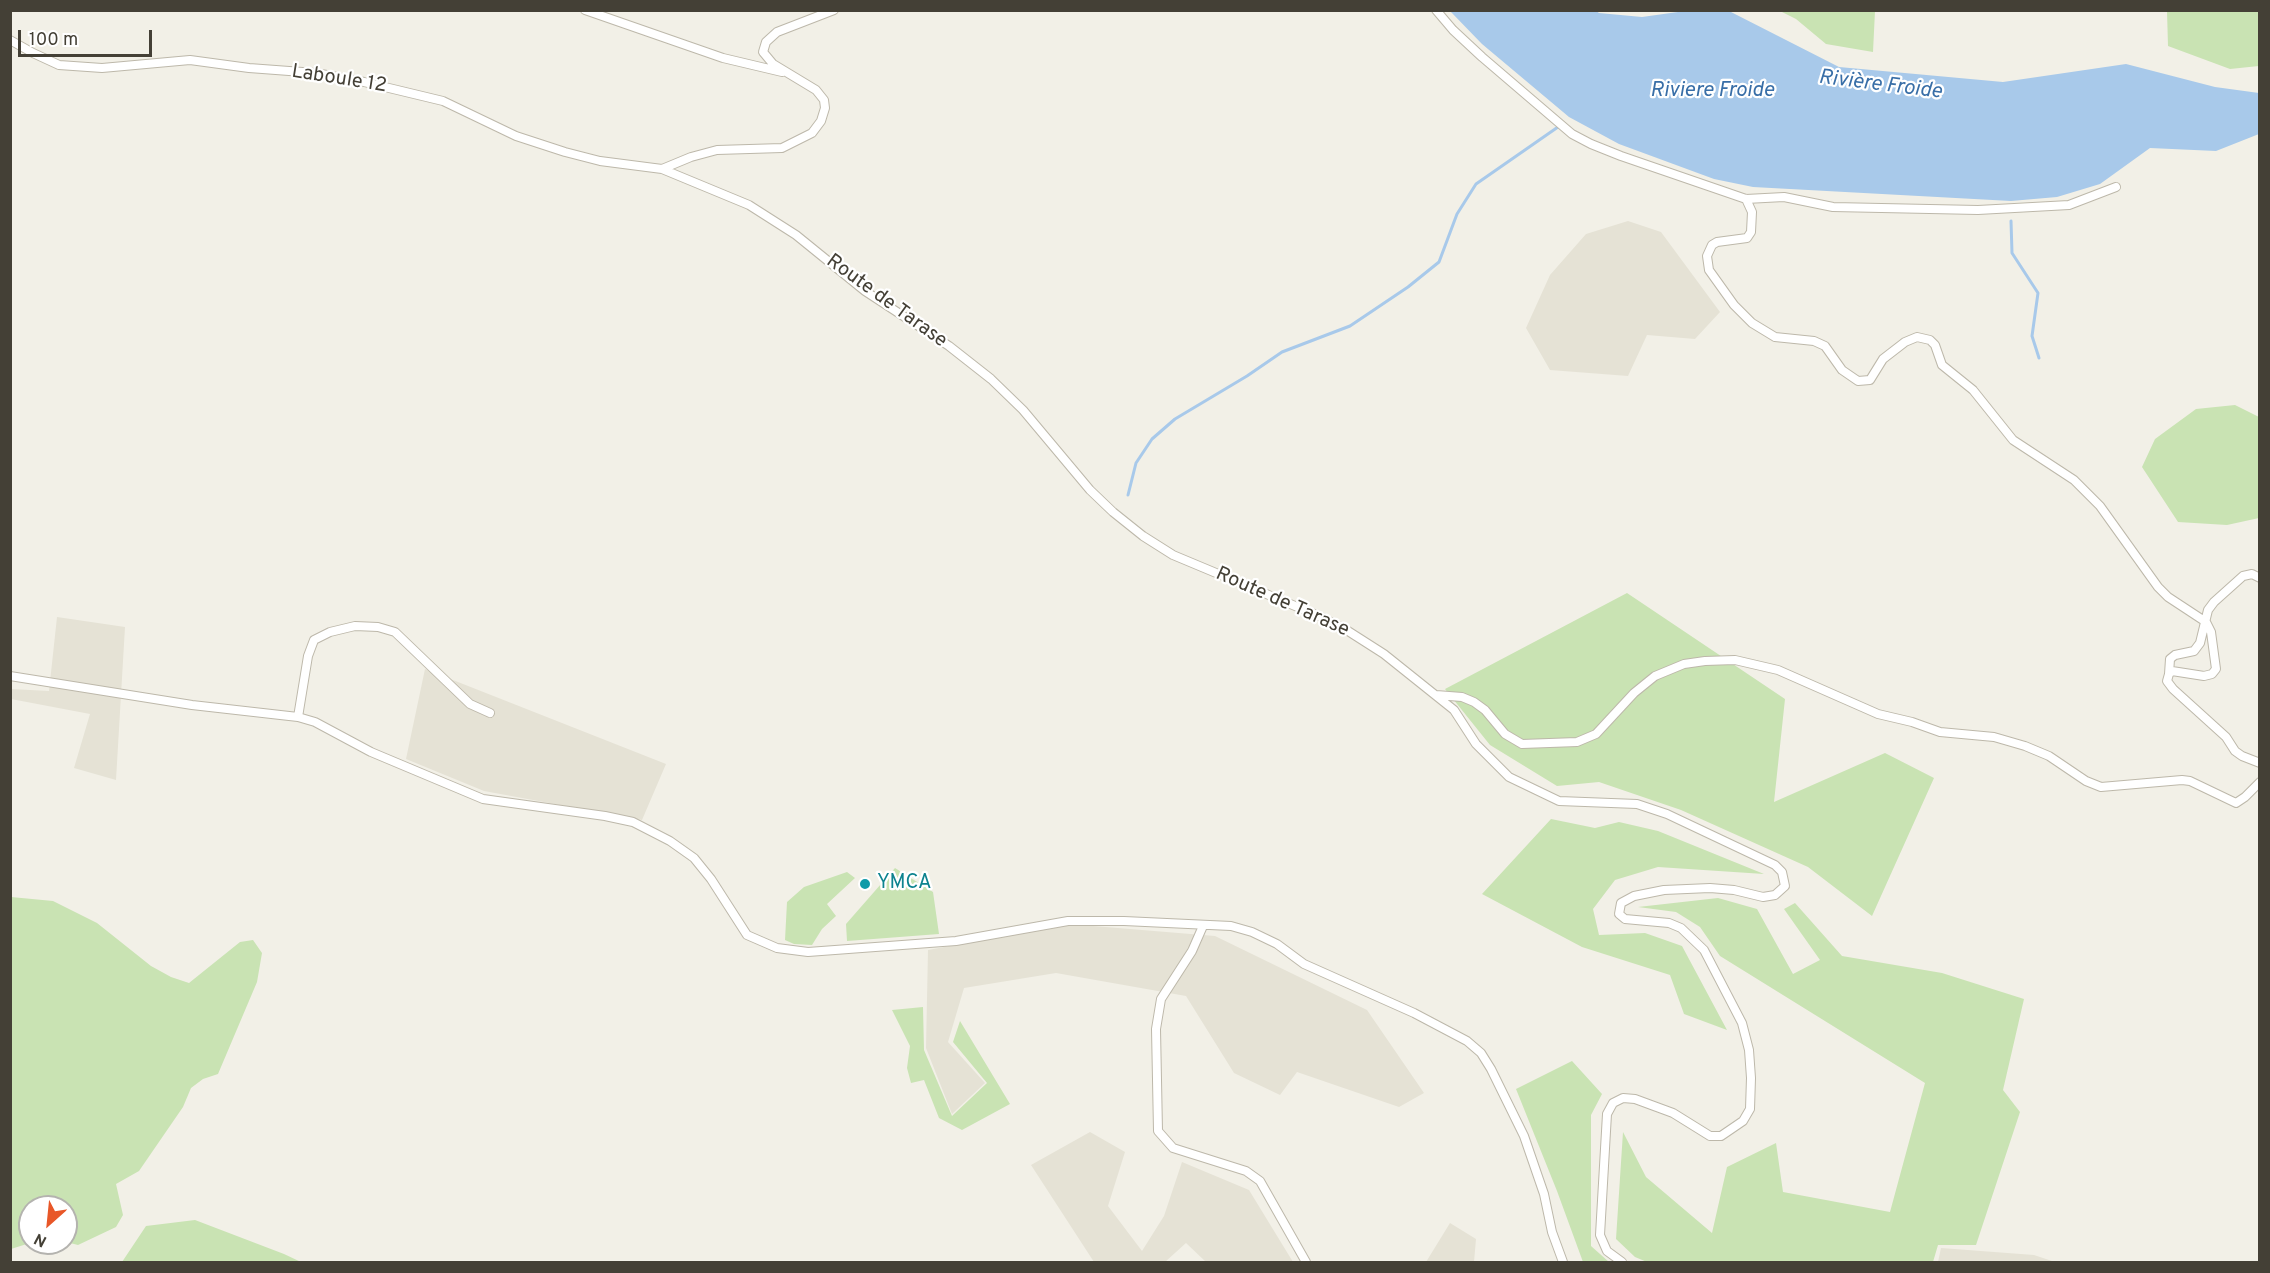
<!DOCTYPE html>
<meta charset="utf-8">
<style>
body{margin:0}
#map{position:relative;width:2270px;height:1273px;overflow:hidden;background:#f2f0e7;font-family:Overpass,sans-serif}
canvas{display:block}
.frame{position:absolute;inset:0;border:12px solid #444036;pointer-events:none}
.north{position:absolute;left:18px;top:1195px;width:60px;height:60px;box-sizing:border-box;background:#fff;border:2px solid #b4b3af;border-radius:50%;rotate:207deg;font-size:16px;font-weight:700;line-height:24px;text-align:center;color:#444036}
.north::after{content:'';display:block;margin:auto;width:21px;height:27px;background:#e85728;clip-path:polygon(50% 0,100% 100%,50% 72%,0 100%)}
.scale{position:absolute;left:18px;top:30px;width:134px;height:27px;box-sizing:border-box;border:3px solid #444036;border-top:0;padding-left:8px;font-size:18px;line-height:21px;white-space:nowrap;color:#444036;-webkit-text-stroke:4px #fff;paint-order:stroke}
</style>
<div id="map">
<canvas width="2270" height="1273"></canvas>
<div class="frame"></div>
<div class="north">N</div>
<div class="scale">100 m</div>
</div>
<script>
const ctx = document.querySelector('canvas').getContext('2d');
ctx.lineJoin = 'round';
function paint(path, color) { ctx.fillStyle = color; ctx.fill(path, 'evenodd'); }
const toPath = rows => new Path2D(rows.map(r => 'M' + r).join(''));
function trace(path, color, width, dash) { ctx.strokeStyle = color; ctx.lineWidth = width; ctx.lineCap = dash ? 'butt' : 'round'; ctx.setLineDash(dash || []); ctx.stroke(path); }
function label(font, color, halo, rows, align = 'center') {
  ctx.font = font + ' Overpass,sans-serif'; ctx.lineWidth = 4.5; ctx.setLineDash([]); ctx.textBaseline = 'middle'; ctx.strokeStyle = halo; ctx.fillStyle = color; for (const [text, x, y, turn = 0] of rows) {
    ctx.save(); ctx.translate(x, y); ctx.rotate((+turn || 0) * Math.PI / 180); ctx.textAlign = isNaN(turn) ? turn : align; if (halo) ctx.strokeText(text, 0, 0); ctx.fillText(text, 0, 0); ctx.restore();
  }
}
paint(toPath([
 [1628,221,1661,232,1720,312,1695,339,1647,335,1628,376,1550,370,1526,328,1550,275,1586,234],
 [57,617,125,627,116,780,74,768,90,714,11,699,11,689,49,691],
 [425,669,666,764,642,820,484,791,406,759],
 [1069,924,1215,936,1367,1010,1424,1093,1399,1107,1297,1072,1280,1095,1234,1073,1186,996,1056,973,964,988,948,1042,985,1083,952,1114,926,1048,928,950],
 [1090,1132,1125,1152,1108,1206,1142,1251,1164,1216,1182,1162,1249,1190,1293,1262,1206,1262,1186,1243,1165,1262,1094,1262,1031,1165],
 [1450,1223,1476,1239,1474,1262,1426,1262],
 [1941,1248,2034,1255,2055,1262,1938,1262]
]), '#e5e2d5');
paint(toPath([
 [1780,11,1875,11,1873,52,1826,44,1796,19],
 [2167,11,2259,11,2259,66,2230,69,2168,46],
 [2235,405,2259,417,2259,518,2227,525,2178,522,2142,467,2155,439,2196,409],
 [1627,593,1785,699,1774,802,1885,753,1934,778,1872,916,1808,867,1681,810,1599,782,1557,786,1490,745,1445,689],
 [1551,819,1595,828,1619,822,1658,831,1764,874,1658,867,1615,880,1593,909,1599,935,1645,933,1682,946,1727,1030,1684,1014,1670,975,1582,947,1482,894],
 [895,868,933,892,939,934,847,941,846,924],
 [847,872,855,878,827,904,836,916,822,929,812,945,794,944,785,940,787,902,804,887],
 [11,897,53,901,97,923,151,966,171,977,189,983,240,942,253,940,262,953,257,982,218,1074,203,1079,191,1088,183,1107,139,1171,116,1184,123,1215,116,1227,78,1245,66,1242,66,1207,30,1207,30,1243,11,1249],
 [1718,898,1757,909,1793,974,1820,960,1784,909,1795,903,1842,956,1942,973,2024,999,2003,1090,2020,1112,1976,1245,1938,1245,1933,1262,1647,1262,1635,1257,1616,1239,1623,1132,1646,1177,1712,1233,1727,1167,1776,1143,1783,1192,1890,1212,1925,1083,1720,956,1700,927,1676,912,1638,907],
 [923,1007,924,1050,952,1116,987,1083,953,1042,960,1021,1010,1104,962,1130,939,1118,924,1080,911,1083,907,1068,910,1046,892,1010],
 [1572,1061,1602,1094,1591,1115,1591,1246,1609,1262,1583,1262,1557,1191,1516,1089],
 [195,1220,284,1254,301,1262,122,1262,146,1226]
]), '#c9e3b3');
paint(toPath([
 [1595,10,1599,13,1642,17,1685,11,1729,11,1839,67,2003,82,2126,64,2215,87,2259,93,2259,134,2216,151,2150,148,2100,184,2057,197,2011,201,1753,187,1714,179,1619,144,1569,117,1482,44,1450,11]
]), '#a8c9ea');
trace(toPath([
 [2011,221,2012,253,2038,293,2032,336,2039,358],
 [1128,495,1136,463,1152,439,1175,419,1247,376,1282,352,1350,326,1408,287,1439,262,1457,214,1476,184,1558,127]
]), '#a8c9ea', 3);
const street = toPath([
 [585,10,723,58,782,72],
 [1436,10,1453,30,1482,57,1572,134,1591,144,1621,156,1746,199,1784,197,1833,207,1978,210,2069,205,2116,187],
 [10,40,33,53,59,65,102,68,190,60,249,68,316,73,364,82,443,101,516,136,565,152,600,161,662,169,749,205,796,235,865,291,949,346,991,379,1023,410,1090,490,1113,512,1143,536,1173,555,1319,616,1348,631,1384,654,1454,710,1476,744,1509,777,1559,801,1637,804,1667,814,1775,865,1782,872,1785,886,1775,895,1763,897,1734,890,1710,888,1664,890,1634,896,1621,903,1619,914,1625,919,1669,923,1681,928,1704,950,1742,1023,1749,1050,1751,1078,1750,1109,1743,1121,1721,1136,1710,1136,1673,1113,1635,1099,1623,1098,1613,1103,1607,1114,1600,1235,1607,1251,1622,1262],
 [662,169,691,157,717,150,782,148,812,133,821,121,825,108,824,100,816,90,773,64,763,52,766,42,777,32,834,10],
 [1746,199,1752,212,1751,232,1747,238,1717,242,1712,245,1707,256,1709,270,1734,305,1752,323,1775,337,1814,341,1825,346,1842,370,1858,381,1870,380,1883,359,1905,342,1917,337,1930,340,1935,345,1942,365,1973,390,2013,440,2074,480,2100,506,2158,587,2168,597,2206,622,2211,632,2216,669,2212,674,2204,676,2172,671,2169,674,2167,681,2173,689,2226,737,2235,751,2242,756,2260,763],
 [2169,674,2170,659,2175,655,2194,651,2200,643,2208,610,2214,602,2243,576,2252,574,2260,578],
 [10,676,192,705,298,717,315,722,371,752,483,799,605,816,633,822,670,841,694,858,711,879,747,935,777,948,808,952,956,941,1068,921,1124,921,1231,926,1252,932,1277,944,1304,964,1414,1013,1467,1041,1481,1053,1491,1069,1524,1136,1544,1194,1552,1232,1563,1262],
 [1436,695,1462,697,1474,702,1485,710,1505,734,1522,744,1577,742,1596,734,1634,693,1655,676,1684,664,1705,661,1735,660,1778,670,1878,714,1912,722,1940,732,1994,737,2025,746,2049,756,2086,781,2101,787,2182,780,2190,781,2236,803,2245,797,2260,782],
 [298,717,308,656,314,640,330,632,355,626,378,627,395,632,470,704,490,713],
 [1203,926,1192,951,1161,999,1156,1029,1158,1131,1173,1148,1246,1171,1260,1181,1306,1262]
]);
trace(street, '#bdb8aa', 10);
trace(street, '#fff', 8);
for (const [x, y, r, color] of [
 [865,884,6,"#0f9aa8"]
]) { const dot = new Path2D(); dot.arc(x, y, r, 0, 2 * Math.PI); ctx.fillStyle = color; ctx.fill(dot); trace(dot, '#fff', 2); }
label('20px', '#444036', '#fff', [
 ["Laboule 12",339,80,9],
 ["Route de Tarase",886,302,36],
 ["Route de Tarase",1282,603,24]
]);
label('20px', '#0d838f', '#fff', [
 ["YMCA",877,884]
], 'left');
label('italic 21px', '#386ea7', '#fff', [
 ["Rivière Froide",1880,86,7],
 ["Riviere Froide",1712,92]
]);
</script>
